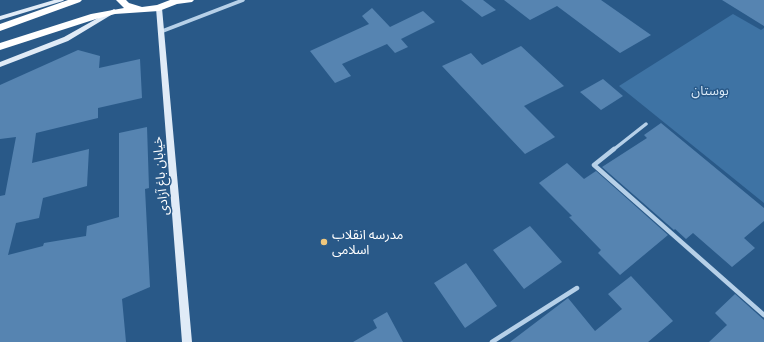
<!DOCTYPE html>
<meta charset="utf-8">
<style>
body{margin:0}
canvas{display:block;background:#295988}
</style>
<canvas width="764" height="342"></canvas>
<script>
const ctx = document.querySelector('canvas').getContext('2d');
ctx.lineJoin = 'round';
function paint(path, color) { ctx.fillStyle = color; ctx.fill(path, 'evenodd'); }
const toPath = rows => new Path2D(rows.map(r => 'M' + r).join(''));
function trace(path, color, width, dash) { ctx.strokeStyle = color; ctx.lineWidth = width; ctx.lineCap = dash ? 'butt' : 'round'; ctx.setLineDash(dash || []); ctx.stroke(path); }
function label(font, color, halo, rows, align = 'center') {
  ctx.font = font + ' "IBM Plex Sans","Noto Sans Arabic",sans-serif'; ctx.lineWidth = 3; ctx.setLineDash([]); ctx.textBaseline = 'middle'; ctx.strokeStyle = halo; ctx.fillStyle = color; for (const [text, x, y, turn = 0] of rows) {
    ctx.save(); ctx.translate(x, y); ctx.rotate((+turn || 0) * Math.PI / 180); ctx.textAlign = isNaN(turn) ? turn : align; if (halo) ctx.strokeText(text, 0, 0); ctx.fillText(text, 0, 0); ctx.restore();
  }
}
paint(toPath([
 [733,14,761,30,764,28,764,203,619,86]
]), '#3e73a4');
paint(toPath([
 [461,0,483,0,496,10,482,17],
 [504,0,601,0,651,35,620,53,557,6,530,20],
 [722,0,764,0,764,26],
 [372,8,390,27,423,11,435,22,401,39,408,47,395,53,387,44,342,64,351,76,335,83,310,51,369,24,362,16],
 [521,46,564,86,524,106,555,137,525,154,442,66,471,53,482,65],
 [78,50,100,56,99,68,140,59,142,98,98,108,98,118,36,133,32,163,89,149,87,186,43,198,39,218,16,223,8,255,43,246,44,243,86,236,87,226,119,217,119,133,147,127,149,188,145,189,150,287,122,299,126,342,0,342,0,196,5,195,16,137,0,139,0,85],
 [603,79,623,96,601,110,580,92],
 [661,123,764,208,764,221,744,238,755,248,732,267,693,233,686,239,675,229,674,230,602,167,647,138,644,135],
 [567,163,584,179,596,171,668,235,620,275,598,253,601,250,569,217,572,216,539,183],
 [530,226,562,262,524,289,493,250],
 [466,263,497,306,465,328,434,283],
 [631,276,673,321,648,342,510,342,568,298,595,331,622,309,608,294],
 [735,294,764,320,764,342,709,342,727,325,715,313],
 [387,312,403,342,353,342,377,328,373,320]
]), '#5684b1');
trace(toPath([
 [160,32,243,0],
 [613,150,646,124]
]), '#b6d0e8', 3.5);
trace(toPath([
 [614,149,594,165,764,315],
 [492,342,577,288]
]), '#b6d0e8', 4.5);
paint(toPath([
 [54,0,64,0,63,1,0,20,0,16,54,0],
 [159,6,162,8,192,342,182,342,156,8,159,6],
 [114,9,117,11,116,12,68,41,0,67,0,62,64,37,114,9]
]), '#e0ebf7');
paint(toPath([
 [68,0,82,0,80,2,0,31,0,24,68,0],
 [116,0,126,0,129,3,142,7,157,5,170,0,194,0,192,2,177,4,159,11,115,14,96,19,0,50,0,43,91,14,124,8,116,0]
]), '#fff');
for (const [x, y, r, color] of [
 [324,242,4,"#efc77d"]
]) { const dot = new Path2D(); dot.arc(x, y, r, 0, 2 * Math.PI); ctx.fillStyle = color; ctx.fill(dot); trace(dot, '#295988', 1.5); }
label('13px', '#d9e9f7', '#295988', [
 ["بوستان",710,91]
]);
label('13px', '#fff', '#295988', [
 ["خیابان باغ آزادی",161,176,-95]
]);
label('13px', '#fff', '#295988', [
 ["مدرسه انقلاب",332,235],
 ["اسلامی",332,250]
], 'left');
</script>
